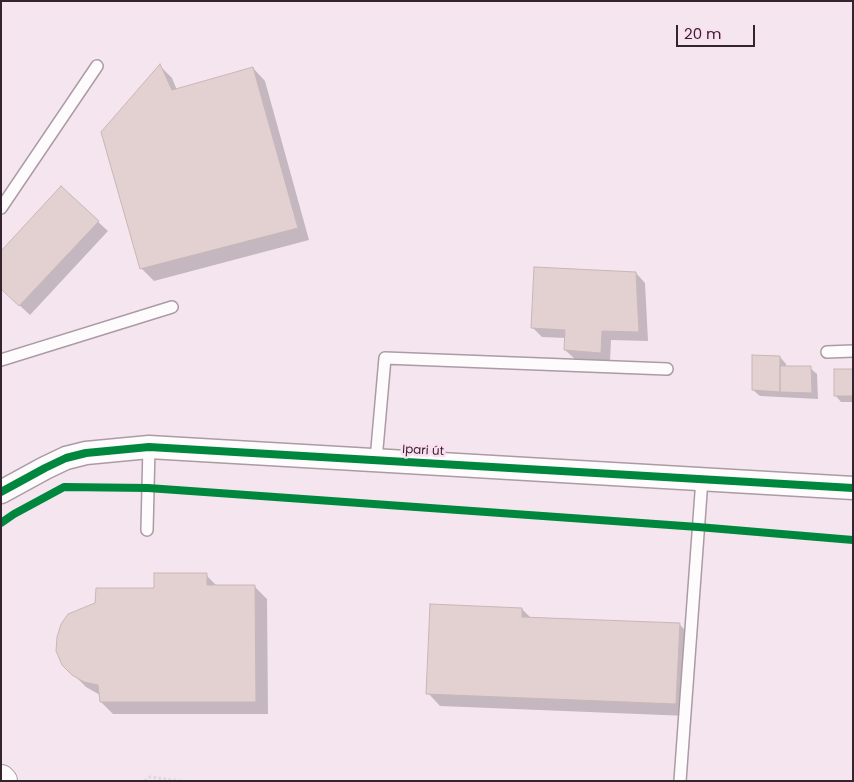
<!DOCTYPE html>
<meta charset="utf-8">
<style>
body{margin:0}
#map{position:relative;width:854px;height:782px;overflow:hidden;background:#f5e5ef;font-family:Poppins,sans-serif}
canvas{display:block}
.frame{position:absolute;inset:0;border:2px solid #35232f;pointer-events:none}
.scale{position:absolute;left:676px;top:25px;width:79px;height:22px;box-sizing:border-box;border:2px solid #35232f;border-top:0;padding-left:6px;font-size:15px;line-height:18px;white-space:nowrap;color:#35232f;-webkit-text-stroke:4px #fcdef1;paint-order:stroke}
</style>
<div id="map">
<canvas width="854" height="782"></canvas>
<div class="frame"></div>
<div class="scale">20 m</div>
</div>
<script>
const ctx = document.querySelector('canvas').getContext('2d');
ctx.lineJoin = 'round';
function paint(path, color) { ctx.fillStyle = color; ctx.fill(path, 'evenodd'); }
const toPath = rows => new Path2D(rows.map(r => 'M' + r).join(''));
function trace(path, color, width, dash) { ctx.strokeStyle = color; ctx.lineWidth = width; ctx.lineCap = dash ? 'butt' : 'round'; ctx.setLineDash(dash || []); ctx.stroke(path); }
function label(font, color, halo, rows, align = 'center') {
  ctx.font = font + ' Poppins,sans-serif'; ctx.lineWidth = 5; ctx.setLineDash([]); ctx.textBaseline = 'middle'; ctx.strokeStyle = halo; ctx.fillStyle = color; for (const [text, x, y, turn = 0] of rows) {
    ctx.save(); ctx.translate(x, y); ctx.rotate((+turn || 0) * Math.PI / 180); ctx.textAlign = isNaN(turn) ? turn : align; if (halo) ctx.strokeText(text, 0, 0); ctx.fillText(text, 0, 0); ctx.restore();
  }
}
paint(toPath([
 [160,66,172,78,177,90,253,68,265,81,309,240,154,281,141,268],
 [61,188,108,231,30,315,1,288],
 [636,273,645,283,648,341,611,340,610,362,575,359,565,350,566,338,542,337,532,327],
 [780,357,786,364,786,368,810,368,817,374,818,399,760,396,753,390],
 [853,371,853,402,841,402,835,395],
 [206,575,218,587,255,587,267,599,268,714,113,714,101,702,100,695,86,687,63,664,155,589],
 [522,609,531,618,679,624,692,637,688,716,440,706,428,693]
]), '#0003');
const building = toPath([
 [160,64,172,90,253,67,298,228,140,269,101,132,160,64],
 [61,186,99,221,19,306,1,289,1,251,61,186],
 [534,267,636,272,639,332,602,331,601,353,564,350,565,330,531,328,534,267],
 [752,355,780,356,780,392,752,390,752,355],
 [780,366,811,366,812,393,780,392,780,366],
 [834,369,853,369,853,396,834,396,834,369],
 [154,573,207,573,207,585,255,585,256,702,100,702,98,685,84,682,72,675,62,665,56,651,57,637,61,624,68,614,95,603,96,588,154,588,154,573],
 [430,604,522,608,522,617,680,623,676,704,426,694,430,604]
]);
paint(building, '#e3d1d2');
trace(building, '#c8b6b7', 1);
const service = toPath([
 [1,208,97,66],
 [827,352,853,351],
 [1,360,172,307],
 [376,460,385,358,667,369],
 [147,530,149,447],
 [680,781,702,479]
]);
const minor = toPath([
 [1,492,45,468,66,458,86,453,149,447,853,488]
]);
const tertiary = toPath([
 [1,779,3,781]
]);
trace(service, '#ab9ba5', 14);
trace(minor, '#ab9ba5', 25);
trace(tertiary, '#ab9ba5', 30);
trace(toPath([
 [145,781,150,777,181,781]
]), '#ded8dc', 3, [2.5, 2.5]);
trace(service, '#fefbfd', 11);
trace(minor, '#fefbfd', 22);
trace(tertiary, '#fefbfd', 28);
trace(toPath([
 [1,492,45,468,66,458,86,453,149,447,853,488],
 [1,523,14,514,64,487,148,488,698,527,853,540]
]), '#00873e', 8);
label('12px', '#35232f', '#fcdef1', [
 ["Ipari út",423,451,3]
]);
</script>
